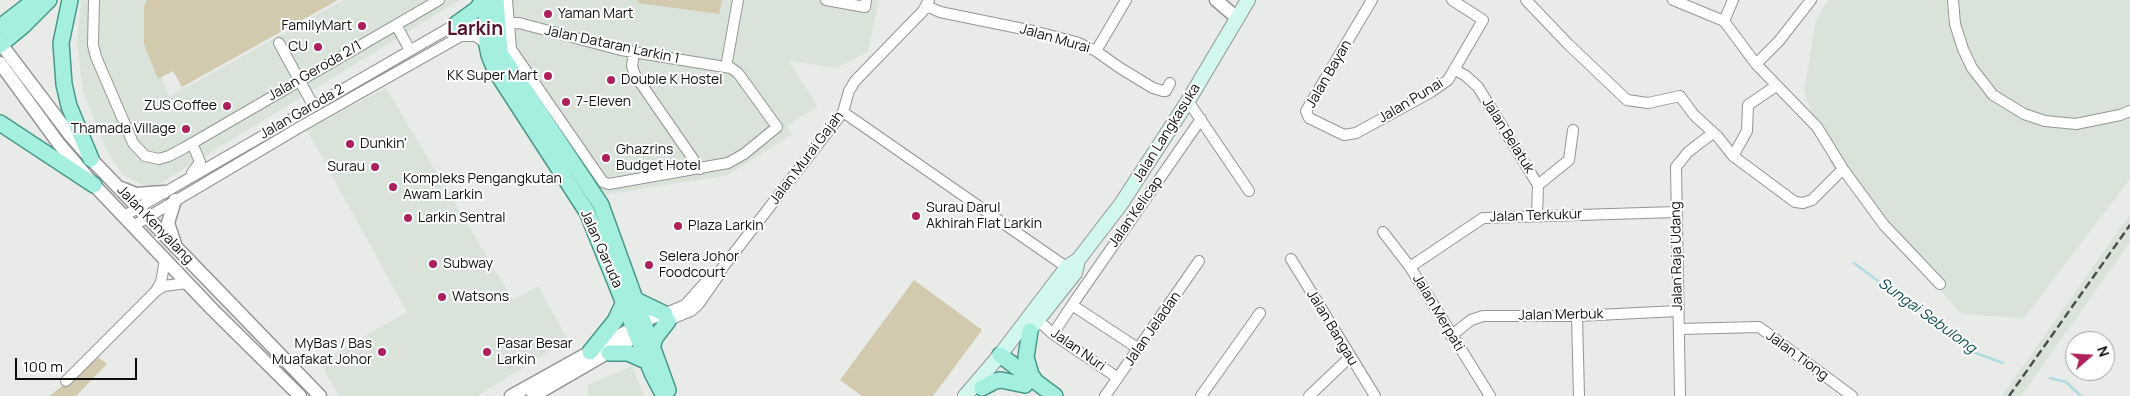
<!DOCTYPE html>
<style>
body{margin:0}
#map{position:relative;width:2130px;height:396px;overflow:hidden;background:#e8ebe8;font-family:Manrope,sans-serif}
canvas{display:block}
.north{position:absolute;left:2065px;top:331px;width:50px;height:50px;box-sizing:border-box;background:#fff;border:1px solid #9e9f9e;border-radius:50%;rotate:71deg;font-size:14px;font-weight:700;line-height:20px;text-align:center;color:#0d0e0d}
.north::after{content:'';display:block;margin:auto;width:18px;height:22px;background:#ae205a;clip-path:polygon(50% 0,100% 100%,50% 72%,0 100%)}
.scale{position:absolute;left:15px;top:358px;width:122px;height:22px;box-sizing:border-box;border:2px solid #0d0e0d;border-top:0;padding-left:6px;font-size:15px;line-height:18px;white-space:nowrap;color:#0d0e0d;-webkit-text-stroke:4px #fff;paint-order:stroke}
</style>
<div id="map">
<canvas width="2130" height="396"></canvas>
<div class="north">N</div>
<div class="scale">100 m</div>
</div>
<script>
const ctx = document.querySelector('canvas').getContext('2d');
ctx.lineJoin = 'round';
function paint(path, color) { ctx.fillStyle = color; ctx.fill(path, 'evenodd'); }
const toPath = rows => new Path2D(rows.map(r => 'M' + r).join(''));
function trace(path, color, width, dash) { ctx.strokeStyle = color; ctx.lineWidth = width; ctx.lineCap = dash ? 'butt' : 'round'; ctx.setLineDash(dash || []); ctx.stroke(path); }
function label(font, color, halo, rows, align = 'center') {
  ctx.font = font + ' Manrope,sans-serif'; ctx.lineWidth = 4; ctx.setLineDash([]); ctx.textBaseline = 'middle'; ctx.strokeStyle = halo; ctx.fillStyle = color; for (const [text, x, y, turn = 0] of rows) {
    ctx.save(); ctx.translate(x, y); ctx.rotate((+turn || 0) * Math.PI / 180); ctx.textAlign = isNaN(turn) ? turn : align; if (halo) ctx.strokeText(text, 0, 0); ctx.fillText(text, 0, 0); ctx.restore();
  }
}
paint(toPath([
 [81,0,159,0,145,34,169,97,343,0,460,0,151,189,122,174,106,149,83,91,77,41],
 [501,0,879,0,868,52,836,68,789,61,817,106,787,126,792,134,728,175,598,196,503,50],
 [1828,0,2130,0,2130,179,2024,318,1961,314,1832,166,1804,92,1816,20],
 [386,88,513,300,538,286,568,340,477,396,339,396,320,362,407,312,307,130],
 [2130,214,2130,242,2021,396,2002,396],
 [632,366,644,396,588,396,588,385]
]), '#d9e3da');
paint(toPath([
 [147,0,338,0,182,87,173,71,158,79,144,44,144,7],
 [638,0,722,0,719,14,638,3],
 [914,280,982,330,933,396,862,396,840,380],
 [98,357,107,364,76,396,47,396,51,395]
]), '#d2c9ae');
trace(toPath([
 [1854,263,1973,352,2003,363],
 [2050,378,2066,382,2081,396]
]), '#b1dbe1', 2.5);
const minor = toPath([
 [94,0,93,45,96,57,133,143,145,156,159,159,169,156,184,148,439,0],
 [507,0,511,49,603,182],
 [826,0,865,7,866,0],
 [1372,0,1306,111,1309,118,1344,135,1356,133,1431,92,1448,80,1483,20,1452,0],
 [1526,0,1568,44,1627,100,1648,103,1680,96,1694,115,1718,137,1733,156,1795,202,1803,203,1812,200,1843,169],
 [1673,0,1724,21,1756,64,1817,127,1843,169,1884,225,1940,284],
 [1953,0,1955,24,1963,49,1972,68,1993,95,2024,114,2045,121,2076,124,2120,115,2130,111],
 [927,6,940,12,1033,31,1076,42,1096,51,1120,68,1153,88,1163,91,1166,91,1170,83],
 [1724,21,1733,0],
 [396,25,410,50],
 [279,43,313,105],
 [1096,51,1126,0],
 [634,52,632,66,635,75,700,169],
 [1756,64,1779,41,1811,0],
 [726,67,738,0],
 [1454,69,1466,76,1478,87,1538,185,1537,216],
 [1188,101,1249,191],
 [843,112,1072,271],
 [192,143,200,162,192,173],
 [1733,156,1747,131,1748,105,1776,86],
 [1538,185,1569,160,1573,130],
 [124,216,456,24,519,23,621,50,731,68,738,73,777,127,744,154,728,163,609,184,603,182],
 [133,226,300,127,461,36,476,36,487,45],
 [1383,232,1410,267,1490,396],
 [1291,259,1375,396],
 [1410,267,1483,218,1676,212],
 [156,291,164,286,187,283],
 [1072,305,1139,349],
 [1577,316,1579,396],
 [1038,320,1053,334,1118,378],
 [644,322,685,305,711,276],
 [662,323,691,311,698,305,719,275,720,271,843,112,849,91,855,81,923,11,929,0],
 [1679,329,1759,327,1852,396],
 [1053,334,1072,305,1201,119],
 [1451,336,1471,320,1483,316,1577,316,1678,311],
 [66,381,156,291,161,282,165,260],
 [1105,396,1199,261],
 [1201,396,1260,313],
 [1309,396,1350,357],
 [1680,396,1676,167,1688,152,1713,133]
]);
const tertiary = toPath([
 [1216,0,1237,18],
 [1,44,70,135,91,159,320,396],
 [0,63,59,144,94,185,212,309,300,396],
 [121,188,136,194,164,192],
 [175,244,168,223,175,200],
 [511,396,642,323],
 [533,396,645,331]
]);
const secondary = toPath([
 [1033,326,1075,273,1078,260],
 [965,396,1000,355,1067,267,1078,260,1121,204,1188,101,1248,0]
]);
const primary = toPath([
 [70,0,61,43,64,84,69,106,91,159],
 [486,0,487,45,489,55,495,70,587,212,652,373,664,396],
 [496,0,500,53,601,205,668,390],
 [456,24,477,9,483,0],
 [0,27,35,0],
 [0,45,24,25,49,0],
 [0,123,94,185],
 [636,300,665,314],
 [1030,331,1026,357,1031,375,1034,379],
 [653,345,655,338,668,321],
 [590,352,615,321,624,302],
 [609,353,628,353,648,362],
 [1000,355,1055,396],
 [982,388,995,381,1001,380,1025,385]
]);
trace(minor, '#939693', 12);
trace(tertiary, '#939693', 15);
trace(secondary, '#939693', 16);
trace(primary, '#499988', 18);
trace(minor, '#fff', 10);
trace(tertiary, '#fff', 12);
trace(secondary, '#d2f7ef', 14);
trace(primary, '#a5efe0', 15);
trace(toPath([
 [2009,396,2130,225]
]), '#4d4f4d', 2.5, [8, 4]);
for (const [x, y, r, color] of [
 [548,14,5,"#ae205a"],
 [362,26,5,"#ae205a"],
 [318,47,5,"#ae205a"],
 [548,76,5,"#ae205a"],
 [611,80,5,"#ae205a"],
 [566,102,5,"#ae205a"],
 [227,106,5,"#ae205a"],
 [186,129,5,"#ae205a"],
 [350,144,5,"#ae205a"],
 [606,158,5,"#ae205a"],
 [375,167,5,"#ae205a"],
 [393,187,5,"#ae205a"],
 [916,216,5,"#ae205a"],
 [408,218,5,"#ae205a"],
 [678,226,5,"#ae205a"],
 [433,264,5,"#ae205a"],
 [649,265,5,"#ae205a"],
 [442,297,5,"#ae205a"],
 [382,352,5,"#ae205a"],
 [487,352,5,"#ae205a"]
]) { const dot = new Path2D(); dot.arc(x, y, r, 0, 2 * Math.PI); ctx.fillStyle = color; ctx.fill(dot); trace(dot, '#fff', 2); }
label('14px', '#0d0e0d', '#fff', [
 ["Yaman Mart",558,14],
 ["FamilyMart",352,26,"right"],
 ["CU",308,47,"right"],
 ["KK Super Mart",538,76,"right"],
 ["Double K Hostel",621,80],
 ["7-Eleven",576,102],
 ["ZUS Coffee",217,106,"right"],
 ["Thamada Village",176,129,"right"],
 ["Dunkin'",360,144],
 ["Ghazrins",616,150],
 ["Budget Hotel",616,166],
 ["Surau",365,167,"right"],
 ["Kompleks Pengangkutan",403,179],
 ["Awam Larkin",403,195],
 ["Surau Darul",926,208],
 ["Akhirah Flat Larkin",926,224],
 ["Larkin Sentral",418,218],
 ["Plaza Larkin",688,226],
 ["Selera Johor",659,257],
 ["Foodcourt",659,273],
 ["Subway",443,264],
 ["Watsons",452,297],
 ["MyBas / Bas",372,344,"right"],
 ["Muafakat Johor",372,360,"right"],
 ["Pasar Besar",497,344],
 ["Larkin",497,360]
], 'left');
label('14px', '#0d0e0d', '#fff', [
 ["Jalan Murai",1055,39,16],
 ["Jalan Dataran Larkin 1",612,45,12],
 ["Jalan Geroda 2/1",315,71,-30],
 ["Jalan Bayan",1329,74,-60],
 ["Jalan Punai",1411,101,-31],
 ["Jalan Garoda 2",302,112,-30],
 ["Jalan Langkasuka",1167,133,-58],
 ["Jalan Belatuk",1508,136,58],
 ["Jalan Murai Gajah",807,158,-53],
 ["Jalan Kelicap",1136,212,-55],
 ["Jalan Terkukur",1536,216,-2],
 ["Jalan Kenyalang",155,225,46],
 ["Jalan Garuda",601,249,66],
 ["Jalan Raja Udang",1677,256,-91],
 ["Jalan Merpati",1438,313,59],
 ["Jalan Merbuk",1561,315,-1],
 ["Jalan Bangau",1332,328,59],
 ["Jalan Jeladan",1153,329,-55],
 ["Jalan Nuri",1078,350,35],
 ["Jalan Tiong",1797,356,36]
]);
label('italic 15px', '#114d54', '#fff', [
 ["Sungai Sebulong",1927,316,36]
]);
label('bold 19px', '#56132c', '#fff', [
 ["Larkin",475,30]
]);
</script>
